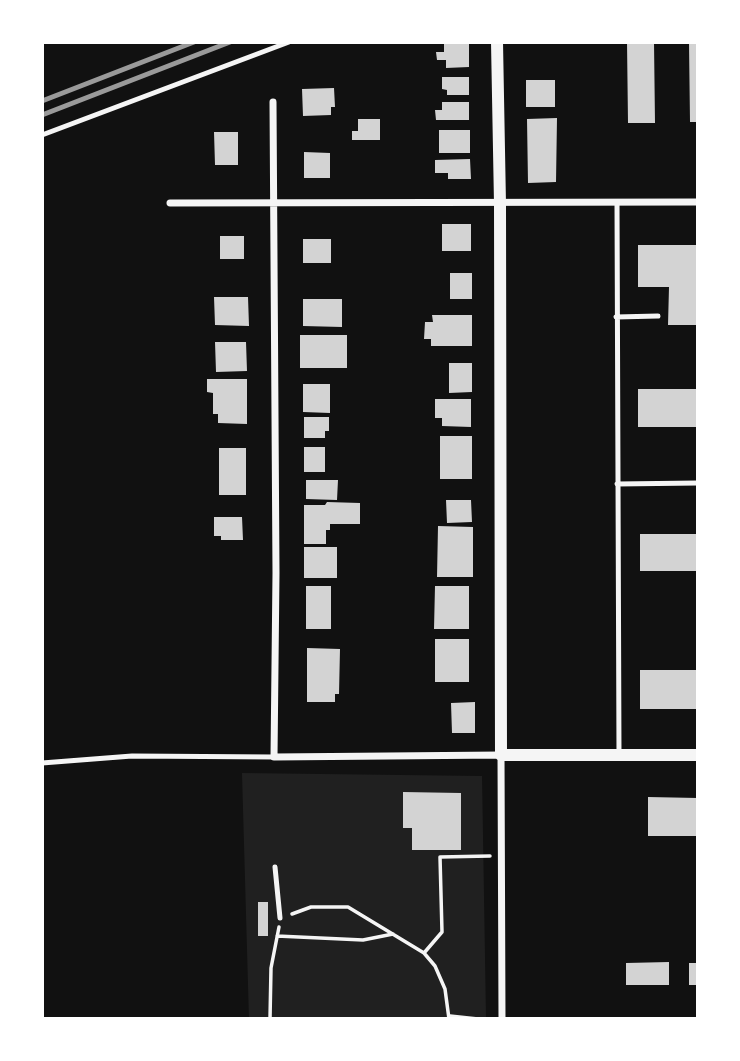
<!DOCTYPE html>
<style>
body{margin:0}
#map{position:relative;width:740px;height:1061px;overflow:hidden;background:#111;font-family:"IBM Plex Sans",sans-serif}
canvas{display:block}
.frame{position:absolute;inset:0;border:44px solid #fff;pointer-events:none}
</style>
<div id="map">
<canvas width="740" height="1061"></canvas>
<div class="frame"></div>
</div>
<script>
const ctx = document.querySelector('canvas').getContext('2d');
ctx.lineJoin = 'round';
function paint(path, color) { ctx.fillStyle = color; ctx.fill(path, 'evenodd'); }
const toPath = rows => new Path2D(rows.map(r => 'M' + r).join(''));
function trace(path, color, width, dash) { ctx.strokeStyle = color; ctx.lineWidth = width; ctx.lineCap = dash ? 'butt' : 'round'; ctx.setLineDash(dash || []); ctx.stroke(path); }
paint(toPath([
 [242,773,482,776,486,1019,249,1019]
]), '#202020');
paint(toPath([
 [444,42,469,42,469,67,446,68,446,60,437,60,436,52,444,52],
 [627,42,654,42,655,123,628,123],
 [689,42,698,42,698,122,690,122],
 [442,77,469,77,469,95,447,95,447,90,442,89],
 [526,80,555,80,555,107,526,107],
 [334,88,335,107,331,107,331,115,303,116,302,89],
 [442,102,469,102,469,120,436,120,435,110,442,110],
 [557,118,556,182,528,183,527,119],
 [358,119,380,119,380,140,352,140,352,131,358,131],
 [439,130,470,130,470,153,439,153],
 [214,132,238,132,238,165,215,165],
 [304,152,330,153,330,178,304,178],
 [470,159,471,179,448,179,448,173,435,173,435,160],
 [442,224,471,224,471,251,442,251],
 [220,236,244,236,244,259,220,259],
 [303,239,331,239,331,263,303,263],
 [638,245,698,245,696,325,668,325,669,287,638,287],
 [450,273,472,273,472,299,450,299],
 [214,297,248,297,249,326,215,325],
 [303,299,342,299,342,327,303,326],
 [432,315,472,315,472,346,431,346,431,339,424,339,425,322,433,322],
 [300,335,347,335,347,368,300,368],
 [215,342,246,342,247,371,216,372],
 [449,363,472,363,472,392,449,393],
 [207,379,247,379,247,424,218,423,218,414,213,414,213,393,207,392],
 [303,384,330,384,330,413,303,412],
 [638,389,698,389,698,427,638,427],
 [435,399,471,399,471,427,442,426,442,418,435,418],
 [304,417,329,417,329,431,325,431,325,438,304,438],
 [440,436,472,436,472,479,440,479],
 [304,447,325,447,325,472,304,472],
 [219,448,246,448,246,495,219,495],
 [306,480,338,480,337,500,306,499],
 [446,500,471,500,472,522,447,523],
 [327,502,360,503,360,524,330,524,330,530,326,530,326,544,304,544,304,505,325,505],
 [214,517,242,517,243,540,221,540,221,536,214,536],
 [438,526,473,527,473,577,437,577],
 [640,534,698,534,698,571,640,571],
 [304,547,337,547,337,578,304,578],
 [306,586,331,586,331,629,306,629],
 [435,586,469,586,469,629,434,629],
 [435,639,469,639,469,682,435,682],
 [307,648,340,649,339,694,335,694,335,702,307,702],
 [640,670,698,670,698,709,640,709],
 [475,702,475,733,452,733,451,703],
 [403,792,461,793,461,850,412,850,412,828,403,828],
 [648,797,698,798,698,836,648,836],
 [258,902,268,902,268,936,258,936],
 [669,962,669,985,626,985,626,963],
 [689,963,698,963,698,985,689,985]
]), '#d3d3d3');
trace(toPath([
 [292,914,311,907,348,907,424,953,435,966,445,989,449,1019],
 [277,936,363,940,393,934],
 [424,953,442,932,440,857,490,856],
 [450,1016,478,1019],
 [270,1019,271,968,279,927]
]), '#f5f5f5', 3.5);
trace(toPath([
 [42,135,289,42],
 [617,203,619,754],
 [616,317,658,316],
 [617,484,698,483],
 [42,763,132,756,274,757],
 [275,867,280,918]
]), '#f5f5f5', 5);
trace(toPath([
 [273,102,276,573,274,757,501,755,502,1019],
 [170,203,698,202]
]), '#f5f5f5', 7);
trace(toPath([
 [497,42,500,204,501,755,698,755]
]), '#f5f5f5', 12);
trace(toPath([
 [42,101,194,42],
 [42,115,230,42]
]), '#9a9a9a', 5);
</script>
